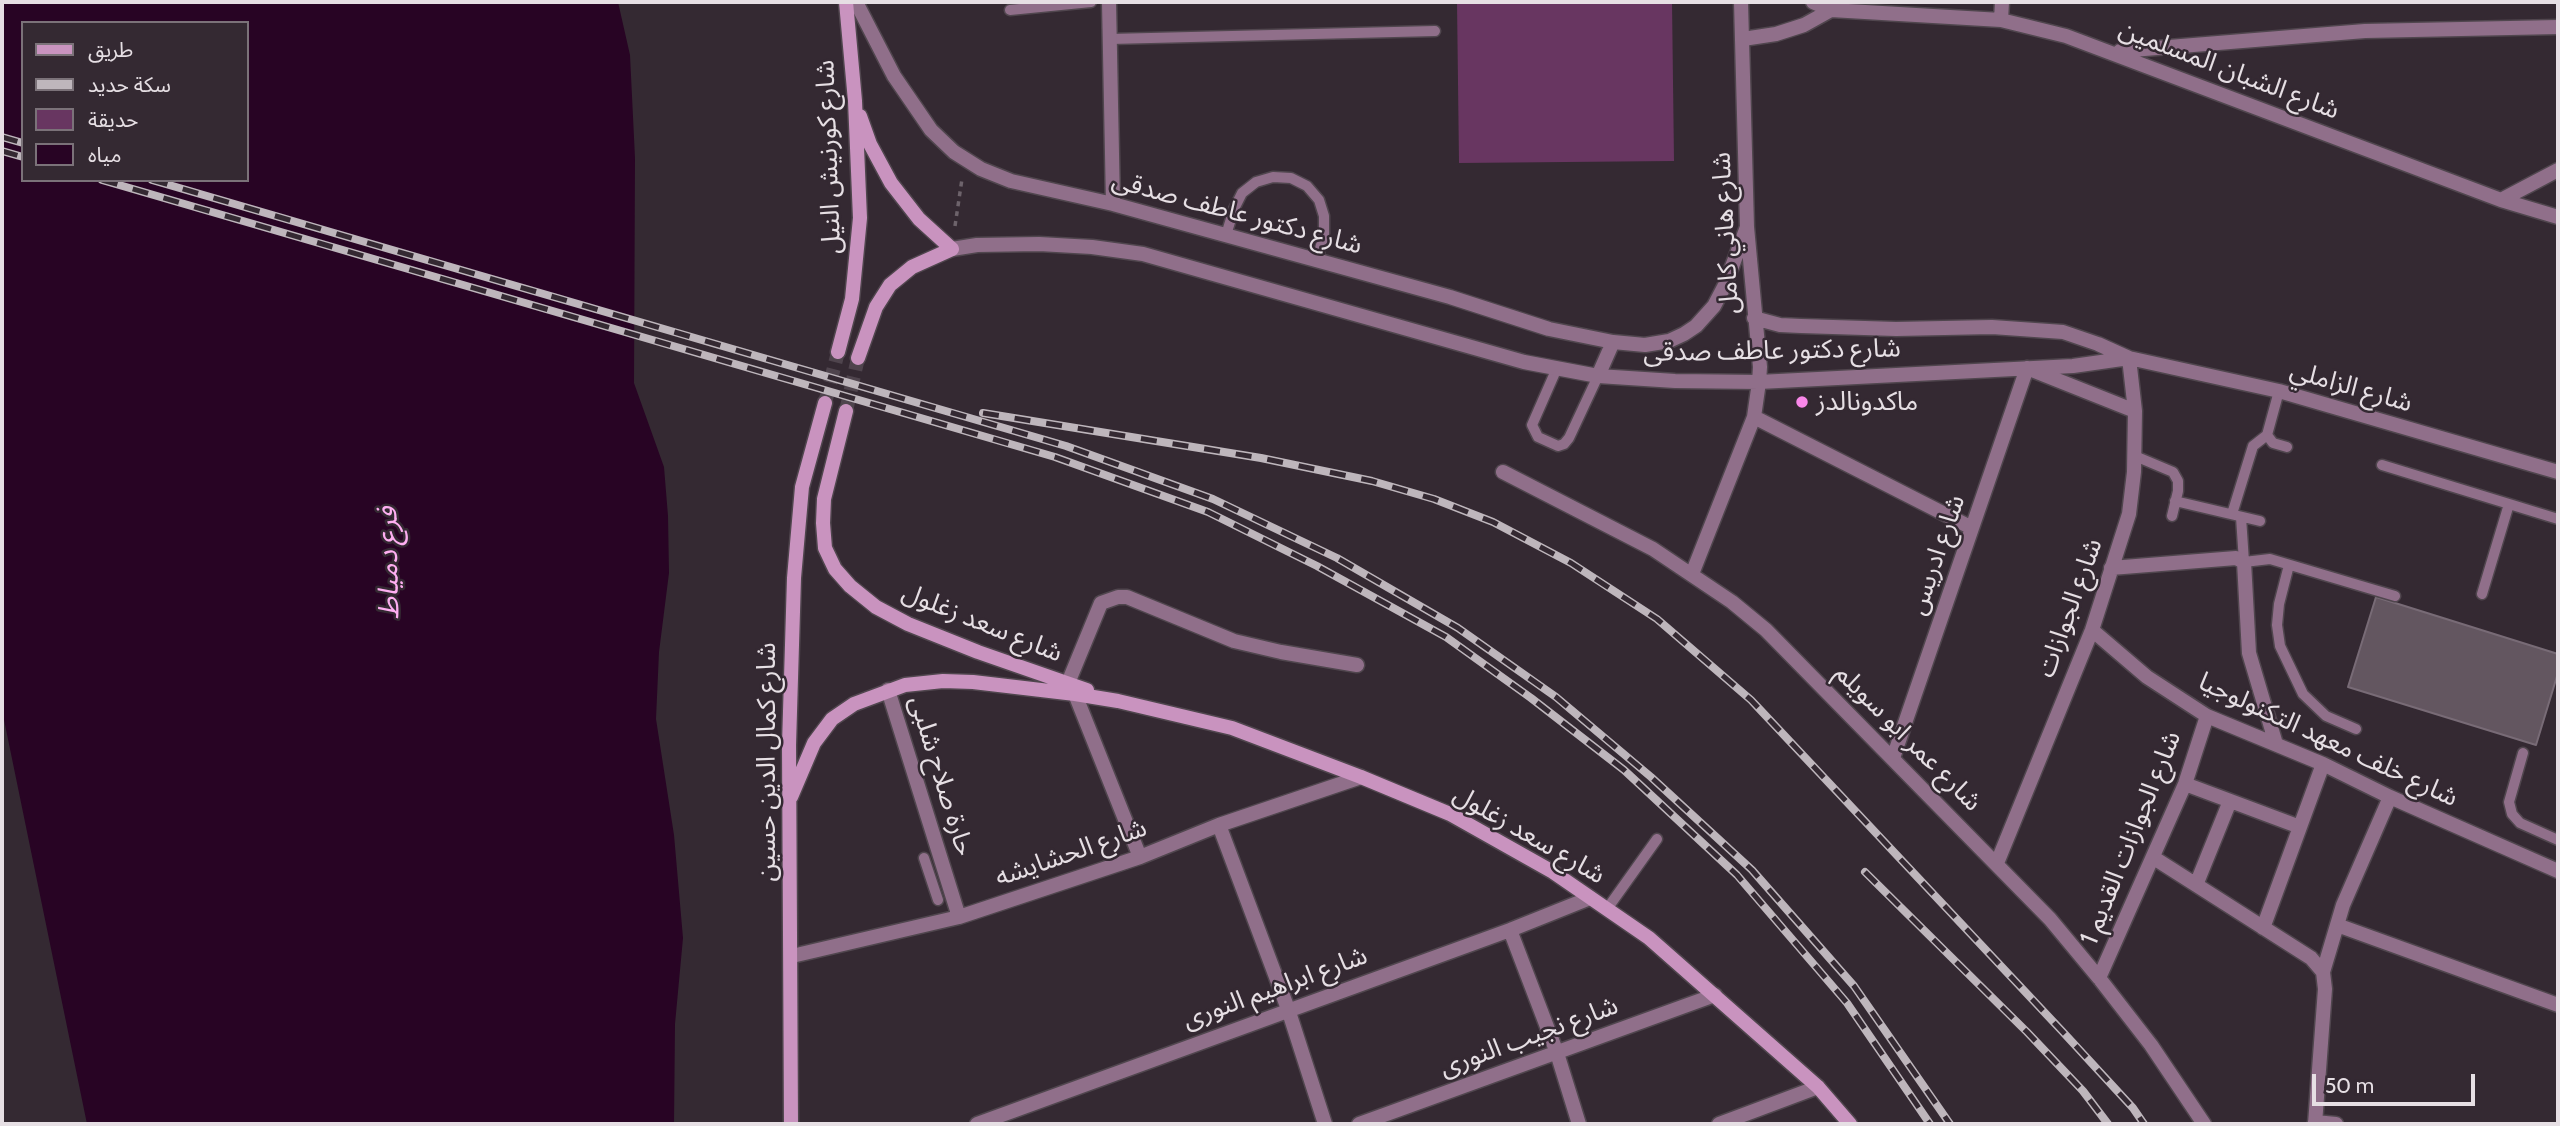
<!DOCTYPE html>
<meta charset="utf-8">
<style>
body{margin:0}
#map{position:relative;width:2560px;height:1126px;overflow:hidden;background:#342932;font-family:Cabin,"Noto Sans Arabic",sans-serif}
canvas{display:block}
.frame{position:absolute;inset:0;border:4px solid #e6dfe4;pointer-events:none}
.legend{position:absolute;left:21px;top:21px;width:228px;height:161px;box-sizing:border-box;background:#342932;border:2px solid #7b7279;margin:0;padding:9px 12px;list-style:none;font-size:21px;color:#e6dfe4}
.legend li{display:flex;align-items:center;gap:14px;height:35px}
.legend b{width:35px;border:2px solid #7b7279}
.scale{position:absolute;left:2312px;top:1074px;width:163px;height:32px;box-sizing:border-box;border:4px solid #e6dfe4;border-top:0;padding-left:9px;font-size:21px;line-height:24px;white-space:nowrap;color:#e6dfe4;-webkit-text-stroke:5px #342932;paint-order:stroke}
</style>
<div id="map">
<canvas width="2560" height="1126"></canvas>
<div class="frame"></div>
<ul class="legend">
<li><b style="height:9px;background:#c993bf"></b>طريق</li>
<li><b style="height:9px;background:#beb6bc"></b>سكة حديد</li>
<li><b style="height:19px;background:#683661"></b>حديقة</li>
<li><b style="height:19px;background:#280424"></b>مياه</li>
</ul>
<div class="scale">50 m</div>
</div>
<script>
const ctx = document.querySelector('canvas').getContext('2d');
ctx.lineJoin = 'round';
function paint(path, color) { ctx.fillStyle = color; ctx.fill(path, 'evenodd'); }
const toPath = rows => new Path2D(rows.map(r => 'M' + r).join(''));
function trace(path, color, width, dash) { ctx.strokeStyle = color; ctx.lineWidth = width; ctx.lineCap = dash ? 'butt' : 'round'; ctx.setLineDash(dash || []); ctx.stroke(path); }
function label(font, color, halo, rows, align = 'center') {
  ctx.font = font + ' Cabin,"Noto Sans Arabic",sans-serif'; ctx.lineWidth = 5; ctx.setLineDash([]); ctx.textBaseline = 'middle'; ctx.strokeStyle = halo; ctx.fillStyle = color; for (const [text, x, y, turn = 0] of rows) {
    ctx.save(); ctx.translate(x, y); ctx.rotate((+turn || 0) * Math.PI / 180); ctx.textAlign = isNaN(turn) ? turn : align; if (halo) ctx.strokeText(text, 0, 0); ctx.fillText(text, 0, 0); ctx.restore();
  }
}
paint(toPath([
 [1457,2,1672,2,1674,161,1459,163]
]), '#683661');
paint(toPath([
 [2,2,618,2,630,55,635,158,634,383,664,467,668,516,669,573,659,652,656,719,674,835,683,938,675,1024,674,1124,87,1124,2,710],
 [23,23,247,23,247,180,23,180]
]), '#280424');
const building = toPath([
 [2376,597,2558,654,2558,673,2536,745,2348,687,2376,597]
]);
paint(building, '#635660');
trace(building, '#786b76', 2);
trace(toPath([
 [825,403,838,352],
 [846,411,858,358]
]), '#4f444d', 14, [14, 7]);
const service = toPath([
 [1010,10,1091,2],
 [1110,39,1435,31],
 [1226,235,1234,209,1242,193,1256,182,1273,177,1291,178,1307,186,1319,200,1324,216,1324,234,1317,260],
 [1557,368,1532,425,1538,437,1558,446,1564,444,1569,438,1598,376],
 [2279,391,2267,435,2273,443,2287,447],
 [2135,456,2173,472,2178,481,2178,491,2172,516],
 [2382,465,2558,519],
 [2175,501,2260,521],
 [2232,514,2253,446,2267,435],
 [2241,517,2244,562,2270,559,2395,596],
 [2289,565,2279,604,2277,625,2280,646,2303,694,2326,716,2356,729],
 [2482,594,2509,504],
 [2523,753,2509,802,2512,814,2520,823,2558,840],
 [924,858,938,900],
 [1607,909,1657,839]
]);
const minor = toPath([
 [856,2,894,76,931,130,954,152,981,169,1011,181,1113,204,1450,297,1549,329,1613,342,1645,345,1669,341,1684,334,1696,326,1714,306,1725,285,1747,227],
 [1109,2,1113,204],
 [1813,2,1831,10,2001,20,2066,36,2501,200,2558,217],
 [2001,20,2002,2],
 [1743,39,1776,34,1804,25,1831,10],
 [2120,51,2365,31,2558,27],
 [2501,200,2558,170],
 [952,249,977,245,1039,244,1092,247,1143,254,1524,362,1598,376,1675,381,1759,382,2073,366,2129,358],
 [1754,318,1780,325,1801,326,1896,329,1992,327,2063,332,2098,344,2129,358,2279,391,2558,472],
 [1598,376,1613,342],
 [1754,417,1972,528],
 [1503,472,1653,549,1732,602,1766,630,2050,919,2099,978,2151,1045,2204,1124],
 [2111,568,2236,558,2244,562,2249,653,2276,744],
 [1692,574,1754,417,1759,382,1760,367,1747,227,1741,2],
 [2092,630,2147,677,2207,716,2323,764,2390,797,2558,871],
 [1068,683,1101,603,1118,597,1127,597,1234,641,1281,652,1357,665],
 [888,690,959,917],
 [1075,694,1140,857],
 [1893,758,2027,368,2135,411],
 [2185,784,2300,827],
 [1219,825,1288,1009,1325,1124],
 [2154,858,2311,958,2323,972,2325,989,2315,1124],
 [1997,863,2092,630,2129,514,2134,472,2135,411,2129,358],
 [2196,885,2230,801],
 [2337,925,2558,1005],
 [2263,928,2323,764],
 [1510,930,1557,1053,1579,1124],
 [792,956,959,917,1140,857,1219,825,1361,777],
 [2323,972,2343,905,2390,797],
 [2099,978,2185,784,2207,716],
 [2315,1122,2336,1124],
 [977,1124,1510,930,1590,898],
 [1359,1124,1715,995],
 [1719,1124,1818,1087]
]);
const secondary = toPath([
 [838,352,852,299,860,218,855,101,846,2],
 [858,358,876,307,890,285,912,267,952,249,919,219,891,183,870,144,860,116],
 [846,411,824,499,823,523,825,548,835,569,850,586,876,607,908,624,978,652,1087,690],
 [791,797,814,743,832,719,854,704,905,685,943,681,973,682,1075,694,1118,701,1232,728,1361,777,1450,814,1553,872,1649,938,1818,1087,1850,1124],
 [791,1124,789,745,794,578,802,487,825,403]
]);
trace(service, '#50464e', 13);
trace(minor, '#50464e', 17);
trace(secondary, '#50464e', 17);
trace(toPath([
 [955,226,962,179]
]), '#6d636b', 3.5, [5, 5]);
trace(service, '#906f8a', 10);
trace(minor, '#906f8a', 14);
trace(secondary, '#c993bf', 14);
const rail = toPath([
 [2,137,23,143],
 [2,151,23,157],
 [102,180,1055,457,1208,512,1317,566,1446,637,1531,698,1624,770,1737,875,1847,1003,1930,1124],
 [152,180,1066,446,1213,499,1337,558,1458,628,1556,697,1651,777,1752,870,1854,986,1950,1124],
 [983,413,1261,458,1372,481,1434,499,1493,522,1571,563,1657,619,1751,700,2062,1031,2133,1108,2144,1124],
 [1865,872,2027,1032,2083,1091,2108,1124]
]);
trace(rail, '#beb6bc', 8);
trace(rail, '#342932', 5, [16]);
for (const [x, y, r, color] of [
 [1802,402,7,"#f987e9"]
]) { const dot = new Path2D(); dot.arc(x, y, r, 0, 2 * Math.PI); ctx.fillStyle = color; ctx.fill(dot); trace(dot, '#342932', 2.5); }
label('26px', '#e6dfe4', '#342932', [
 ["شارع الشبان المسلمين",2229,70,21],
 ["شارع كورنيش النيل",829,157,-92],
 ["شارع دكتور عاطف صدقى",1237,213,15],
 ["شارع هاني كامل",1726,233,-93],
 ["شارع دكتور عاطف صدقى",1772,351,-1],
 ["شارع الزاملي",2351,387,16],
 ["شارع ادريس",1937,555,-71],
 ["شارع الجوازات",2070,608,-70],
 ["شارع سعد زغلول",982,623,22],
 ["شارع عمر ابو سويلم",1908,738,45],
 ["شارع خلف معهد التكنولوجيا",2328,740,25],
 ["شارع كمال الدين حسين",767,762,-90],
 ["حارة صلاح شلبى",941,776,73],
 ["شارع سعد زغلول",1529,835,30],
 ["شارع الجوازات القديم 1",2131,838,-68],
 ["شارع الحشايشه",1071,853,-19],
 ["شارع ابراهيم النورى",1275,988,-20],
 ["شارع نجيب النورى",1529,1037,-20]
]);
label('26px', '#e6dfe4', '#342932', [
 ["ماكدونالدز",1816,402]
], 'left');
label('italic 28px', '#feaef1', '#342932', [
 ["فرع دمياط",389,563,-91]
]);
</script>
